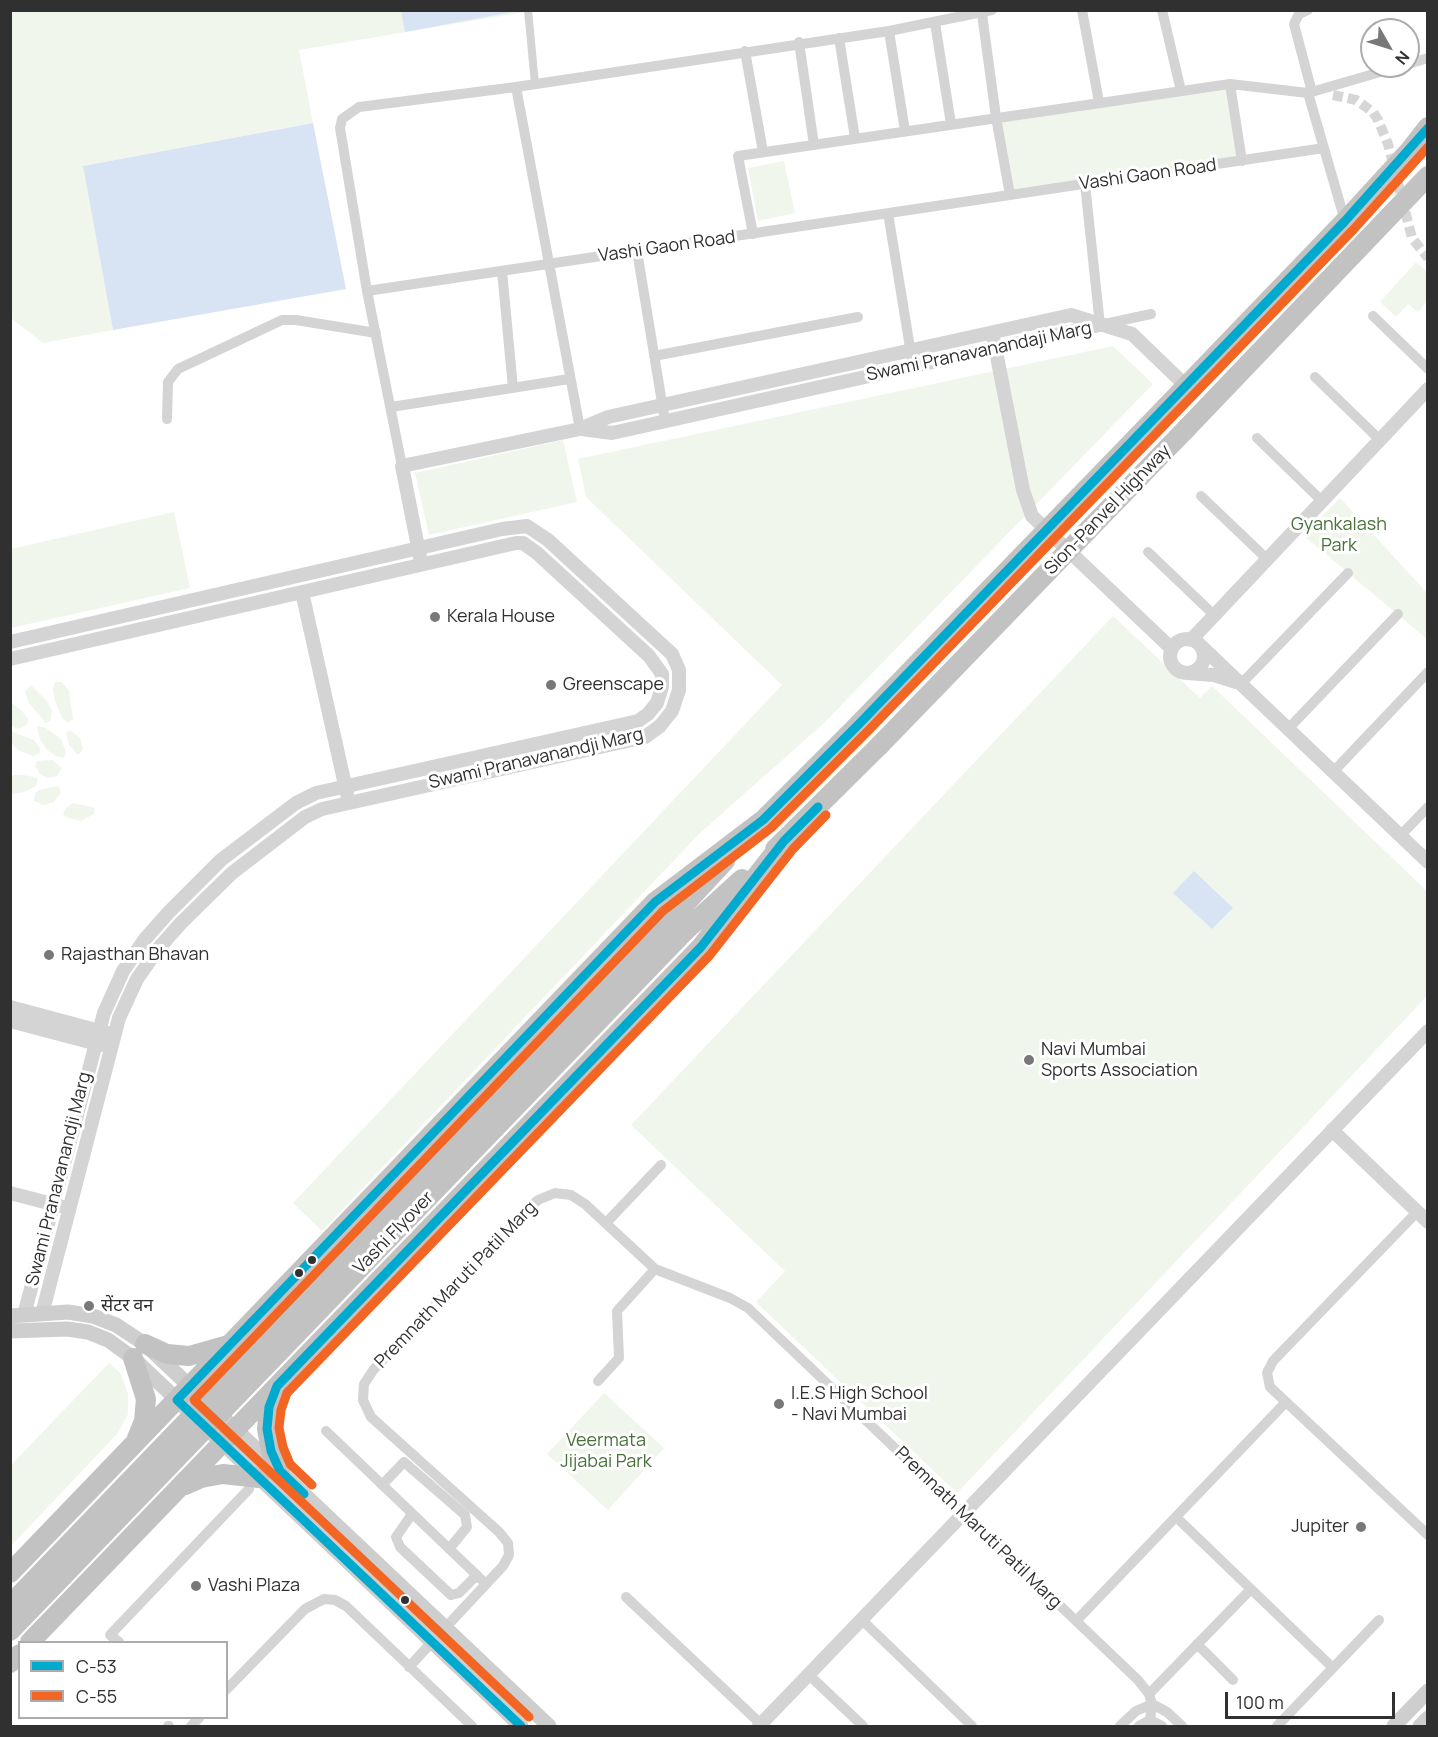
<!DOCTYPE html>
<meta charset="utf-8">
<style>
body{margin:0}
#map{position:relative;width:1438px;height:1737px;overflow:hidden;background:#fff;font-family:Manrope,sans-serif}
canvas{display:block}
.frame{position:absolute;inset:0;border:12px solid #303030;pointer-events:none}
.legend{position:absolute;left:18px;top:1641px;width:210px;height:78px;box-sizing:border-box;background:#fff;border:2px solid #acacac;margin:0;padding:8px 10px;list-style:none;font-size:18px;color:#303030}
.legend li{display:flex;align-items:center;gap:12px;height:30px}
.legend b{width:30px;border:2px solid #acacac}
.north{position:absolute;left:1360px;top:18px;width:60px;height:60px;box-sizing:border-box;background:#fff;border:2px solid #acacac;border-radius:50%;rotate:129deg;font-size:16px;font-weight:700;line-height:24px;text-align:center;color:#303030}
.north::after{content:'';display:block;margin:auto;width:21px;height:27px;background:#787878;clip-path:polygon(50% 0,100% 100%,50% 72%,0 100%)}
.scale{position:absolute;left:1225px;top:1692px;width:170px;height:27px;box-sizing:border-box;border:3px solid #303030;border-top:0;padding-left:8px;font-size:18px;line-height:21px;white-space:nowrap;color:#303030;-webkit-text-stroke:4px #fff;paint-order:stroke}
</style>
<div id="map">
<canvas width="1438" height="1737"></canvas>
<div class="frame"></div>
<ul class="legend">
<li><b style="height:8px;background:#00a9ce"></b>C-53</li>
<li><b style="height:8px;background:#f26522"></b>C-55</li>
</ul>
<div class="north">N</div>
<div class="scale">100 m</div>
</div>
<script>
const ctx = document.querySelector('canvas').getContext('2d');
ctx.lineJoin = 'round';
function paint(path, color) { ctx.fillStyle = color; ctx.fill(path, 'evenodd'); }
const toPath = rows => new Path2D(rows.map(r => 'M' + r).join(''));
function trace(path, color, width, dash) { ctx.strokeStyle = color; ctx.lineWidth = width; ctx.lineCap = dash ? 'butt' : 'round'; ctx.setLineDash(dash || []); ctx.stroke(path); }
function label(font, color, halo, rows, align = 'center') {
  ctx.font = font + ' Manrope,"Noto Sans Devanagari",sans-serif'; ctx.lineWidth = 6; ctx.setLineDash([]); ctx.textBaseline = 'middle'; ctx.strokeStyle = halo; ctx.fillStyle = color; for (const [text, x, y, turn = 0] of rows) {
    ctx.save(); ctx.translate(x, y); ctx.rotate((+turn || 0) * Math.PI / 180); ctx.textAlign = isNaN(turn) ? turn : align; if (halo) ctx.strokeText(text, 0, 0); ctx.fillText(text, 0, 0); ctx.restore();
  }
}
paint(toPath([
 [10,11,531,11,299,50,313,123,83,166,113,330,43,343,11,318],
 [1226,90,1237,157,1014,189,1002,121],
 [784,161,795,213,758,221,748,168],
 [1416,262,1427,272,1427,301,1418,312,1408,304,1396,317,1380,302],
 [1113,346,1153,384,823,724,700,833,322,1231,293,1203,782,685,586,497,578,459],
 [563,440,577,502,429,535,415,473],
 [1340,498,1427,593,1427,639,1303,535],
 [174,512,190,588,11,628,11,549],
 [1113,616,1200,698,1212,686,1427,891,1427,996,957,1493,756,1302,785,1271,631,1125],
 [55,682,62,682,69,691,73,719,68,723,62,718,55,701,53,689],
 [31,685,47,701,52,711,51,720,46,723,28,702,25,691],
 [11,702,22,711,28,719,27,725,18,729,11,726],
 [37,726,46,728,61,739,66,752,64,758,56,756,47,750,40,739],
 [70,730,80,738,83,749,78,755,69,745,66,733],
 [11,731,34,740,40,748,40,753,33,756,18,750,11,743],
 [52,760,62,768,57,776,47,778,40,774,35,766,37,761],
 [14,775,24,775,38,778,36,786,24,792,11,794,11,777],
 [59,786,61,793,54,802,44,805,34,801,35,793,39,790],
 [73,803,95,808,94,814,81,821,65,817,63,814,66,808],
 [109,1363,121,1374,128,1394,128,1414,118,1433,11,1546,11,1465],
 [604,1393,664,1448,608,1510,547,1454]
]), '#f0f6ec');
paint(toPath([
 [523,10,405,32,401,11,401,10],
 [313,123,346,289,113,330,83,166],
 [1194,871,1233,908,1212,929,1173,893]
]), '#d8e4f4');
trace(toPath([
 [1333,95,1356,100,1373,112,1378,120,1388,144,1412,238,1428,258]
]), '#d6d6d6', 10, [10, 5]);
trace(toPath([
 [528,10,535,84]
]), '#d4d4d4', 8);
trace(toPath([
 [1082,10,1099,102],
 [1162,10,1181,91],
 [1308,10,1299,14,1294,24,1312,92],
 [982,14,996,117,1010,195],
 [935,23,951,124],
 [889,31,905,131],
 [839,38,855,138],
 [799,42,814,145],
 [745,51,763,152],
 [1408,64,1428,58],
 [516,87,580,429],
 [1308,93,1345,221],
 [1242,161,1230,84,1308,93,1401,66],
 [1085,184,1100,325,1151,314],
 [888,213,913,366],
 [753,234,738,156,1230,84],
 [637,251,665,421],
 [502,271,513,388],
 [367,291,340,128,342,119,359,107,516,87,889,31,992,10],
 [1373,316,1428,369],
 [654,356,858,317],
 [1315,377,1380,440],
 [391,407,569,379],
 [167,419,168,382,178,369,282,320,296,320,376,333],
 [1257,438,1322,501],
 [402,466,367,291,1324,148],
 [1201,496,1267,559],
 [1148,552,1214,615],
 [1241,684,1348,573],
 [1288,729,1398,614],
 [1333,772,1428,672],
 [1400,836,1428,807],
 [1417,1212,1273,1361,1267,1373,1270,1387,1428,1535],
 [606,1223,661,1165],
 [598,1381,619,1358,617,1311,655,1269],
 [326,1431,486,1584],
 [382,1485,404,1462,465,1515,467,1527,449,1549],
 [412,1514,396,1537,400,1547,451,1595,459,1593,477,1575],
 [1176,1517,1333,1668],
 [626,1597,763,1726],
 [862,1620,972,1726],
 [1076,1621,1286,1402],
 [445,1628,503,1566,509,1555,508,1543,499,1532,371,1417,363,1400,364,1384,374,1369,525,1212,538,1200,555,1193,571,1195,585,1204,655,1269,730,1298,748,1308,1138,1680,1149,1694,1152,1704,1150,1720],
 [119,1642,110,1635,249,1489],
 [1197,1644,1233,1680],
 [409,1667,432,1642],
 [809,1675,863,1726],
 [226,1690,305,1609,324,1599,335,1600,346,1606,472,1726],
 [1149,1694,1251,1589],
 [1152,1704,1167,1712,1182,1726],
 [1150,1720,1162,1726],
 [168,1726,169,1726],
 [191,1726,199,1718],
 [1120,1726,1136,1711,1152,1704],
 [1139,1726,1150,1720],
 [1277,1726,1379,1620]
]), '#d4d4d4', 10);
trace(toPath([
 [994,341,1023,490,1032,516,1172,649],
 [582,429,612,433,1100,325],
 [420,557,402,466,580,429,608,417,1071,315,1132,334,1186,386],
 [302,592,347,794],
 '1170 656a17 17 0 1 1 34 0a17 17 0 1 1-34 0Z',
 [1191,640,1428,389],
 [10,642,502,529,527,526,548,540,661,644,672,654,679,670,679,690,672,711,660,726,645,737,322,809,305,817,232,873,181,923,158,949,137,979,119,1018,42,1314],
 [1200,645,1428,862],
 [10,659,516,543,523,543,537,553,649,656,662,674,662,687,657,703,648,714,638,721,316,793,296,803,221,860,169,912,145,939,123,971,104,1013,24,1315],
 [1187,673,1214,675,1236,682],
 [10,1007,107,1033],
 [10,1021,101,1045],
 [1332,1130,1428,1222],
 [10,1193,60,1206],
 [759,1726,1428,1031]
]), '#d4d4d4', 14);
trace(toPath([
 [10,1316,68,1312,93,1316,116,1325,145,1344,549,1726],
 [10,1331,67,1329,88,1332,108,1340,133,1358,521,1726],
 [1394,1726,1428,1691],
 [1420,1726,1428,1718]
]), '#cecece', 15);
trace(toPath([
 [1165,408,1345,221,1410,150,1428,127],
 [1186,429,1428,176],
 [755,828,859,724],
 [775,849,879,746],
 [672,918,725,861],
 [685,931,742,879],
 [145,1344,167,1354,189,1356,228,1345],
 [133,1358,146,1399,144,1421,137,1438],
 [275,1392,269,1407,267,1429,271,1451,280,1471],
 [185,1485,201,1478,223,1474,259,1478],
 [10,1573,655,902,763,820],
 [30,1642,701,947,784,841],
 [10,1663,20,1654]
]), '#c2c2c2', 20);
trace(toPath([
 [859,724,1165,408],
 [879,746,1186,429],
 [10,1605,672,918],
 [10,1631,685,931]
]), '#c2c2c2', 20);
trace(toPath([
 [304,1494,280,1471,271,1451,267,1429,269,1407,277,1386,701,947,784,841,818,807],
 [521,1726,177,1400,655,902,763,820,859,724,1345,221,1428,128]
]), '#00a9ce', 9);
trace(toPath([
 [312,1485,290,1464,283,1447,279,1428,281,1410,287,1393,710,955,793,849,826,815],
 [529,1717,194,1400,663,911,771,828,867,732,1354,229,1428,147]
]), '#f26522', 9);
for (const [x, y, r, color] of [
 [435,617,6,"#787878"],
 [551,685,6,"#787878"],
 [49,955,6,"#787878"],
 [1029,1060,6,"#787878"],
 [312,1260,5,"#303030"],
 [299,1273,5,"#303030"],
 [89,1306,6,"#787878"],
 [779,1404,6,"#787878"],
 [1361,1527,6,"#787878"],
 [196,1586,6,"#787878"],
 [405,1600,5,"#303030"]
]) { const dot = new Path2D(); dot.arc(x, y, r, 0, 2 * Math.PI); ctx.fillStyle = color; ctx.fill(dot); trace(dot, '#fff', 2); }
label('18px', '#303030', '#fff', [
 ["Vashi Gaon Road",1148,175,-8],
 ["Vashi Gaon Road",667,247,-8],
 ["Swami Pranavanandaji Marg",979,352,-12],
 ["Sion-Panvel Highway",1108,510,-46],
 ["Swami Pranavanandji Marg",536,759,-13],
 ["Swami Pranavanandji Marg",59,1179,-76],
 ["Vashi Flyover",394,1233,-46],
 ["Premnath Maruti Patil Marg",456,1285,-46],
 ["Premnath Maruti Patil Marg",978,1528,44]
]);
label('18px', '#477139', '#fff', [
 ["Gyankalash",1339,525],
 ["Park",1339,546],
 ["Veermata",606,1441],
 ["Jijabai Park",606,1462]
]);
label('18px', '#303030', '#fff', [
 ["Kerala House",447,617],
 ["Greenscape",563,685],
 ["Rajasthan Bhavan",61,955],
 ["Navi Mumbai",1041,1050],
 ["Sports Association",1041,1071],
 ["सेंटर वन",101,1306],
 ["I.E.S High School",791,1394],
 ["- Navi Mumbai",791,1415],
 ["Jupiter",1349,1527,"right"],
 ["Vashi Plaza",208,1586]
], 'left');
</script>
